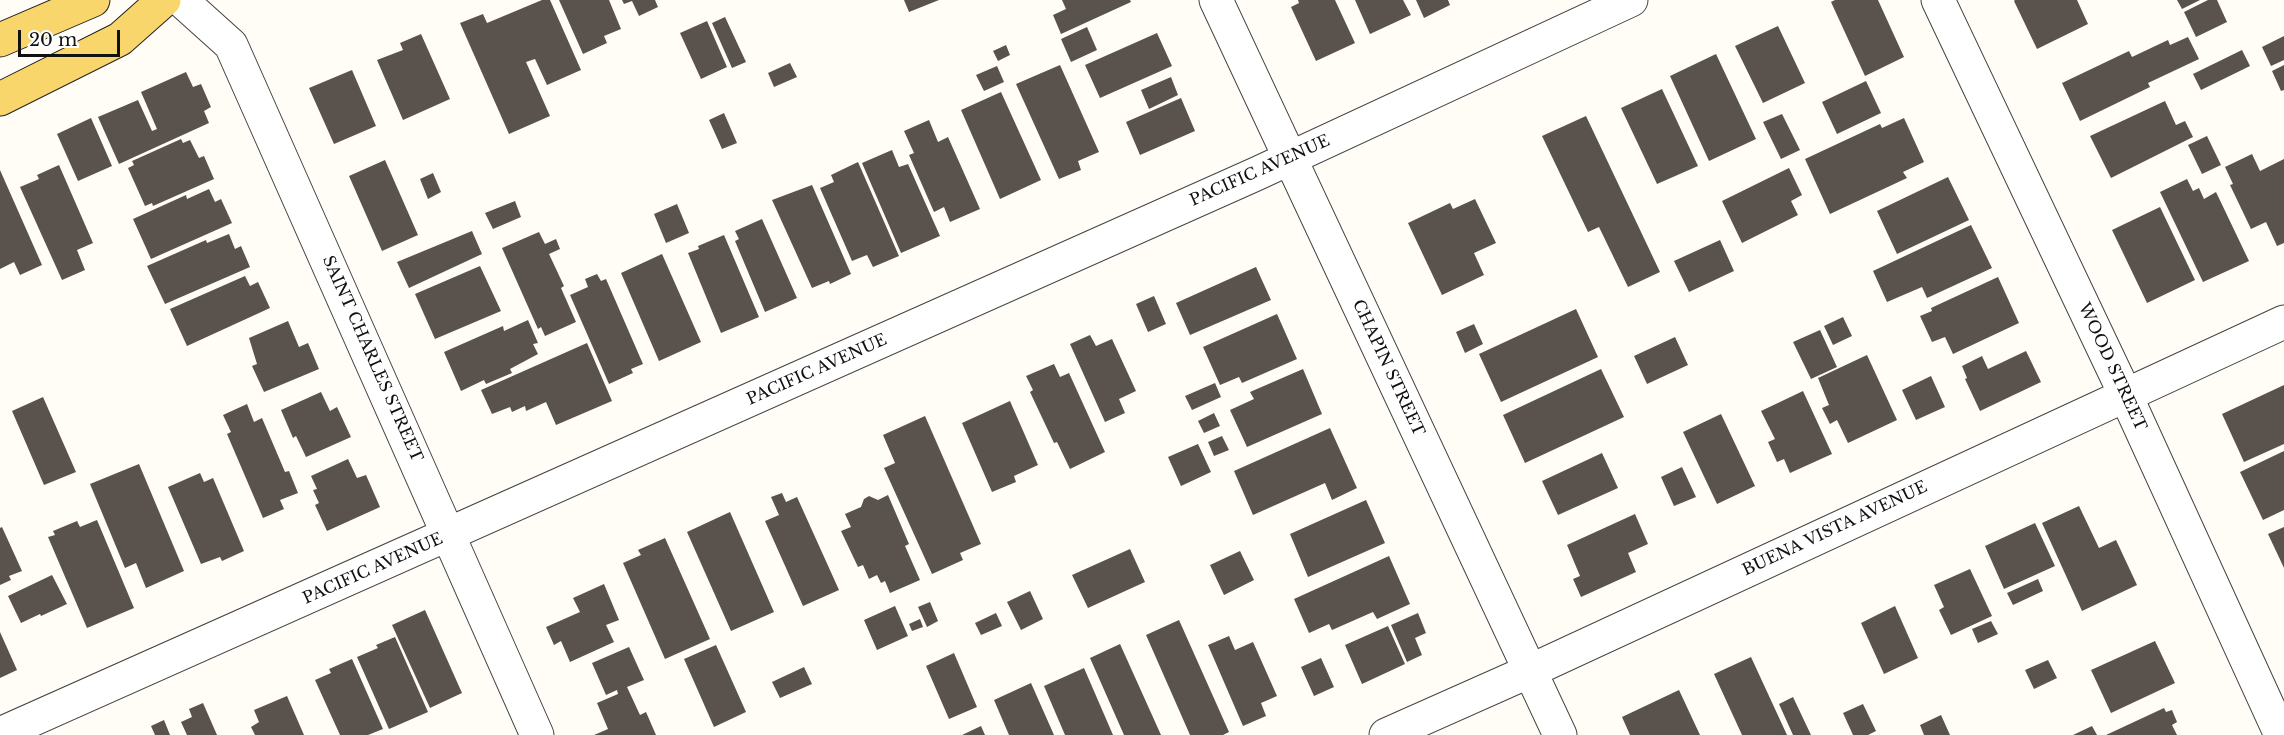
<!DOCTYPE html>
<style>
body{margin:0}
#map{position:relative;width:2284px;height:735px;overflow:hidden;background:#fffdf5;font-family:"Libre Baskerville",serif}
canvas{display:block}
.scale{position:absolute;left:18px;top:30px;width:102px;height:27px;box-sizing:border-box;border:3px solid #111;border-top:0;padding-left:8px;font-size:18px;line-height:21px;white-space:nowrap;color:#111;-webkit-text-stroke:4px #fff;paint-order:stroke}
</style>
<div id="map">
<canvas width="2284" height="735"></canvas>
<div class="scale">20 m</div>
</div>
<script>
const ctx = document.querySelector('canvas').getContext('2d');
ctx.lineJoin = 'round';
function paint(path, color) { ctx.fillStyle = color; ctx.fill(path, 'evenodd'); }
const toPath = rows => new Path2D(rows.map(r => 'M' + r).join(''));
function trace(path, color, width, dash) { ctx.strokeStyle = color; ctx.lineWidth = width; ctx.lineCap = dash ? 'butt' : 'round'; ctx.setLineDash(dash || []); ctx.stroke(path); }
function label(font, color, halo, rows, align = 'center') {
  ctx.font = font + ' "Libre Baskerville",serif'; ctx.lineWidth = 6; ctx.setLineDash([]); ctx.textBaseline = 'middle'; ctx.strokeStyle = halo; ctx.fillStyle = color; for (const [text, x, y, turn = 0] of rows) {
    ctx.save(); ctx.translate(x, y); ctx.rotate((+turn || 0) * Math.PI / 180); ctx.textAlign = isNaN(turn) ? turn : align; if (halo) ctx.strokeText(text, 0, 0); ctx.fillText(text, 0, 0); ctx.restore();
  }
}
paint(toPath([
 [542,0,550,0,581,70,547,85,535,59,526,62,550,116,509,134,460,23,483,14,487,23],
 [559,0,609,0,621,29,604,36,607,43,583,54],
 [622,0,655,0,658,7,639,16,632,1,624,4],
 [904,0,939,0,909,12],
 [1062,0,1130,0,1131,2,1061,34,1053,15,1066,9],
 [1298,0,1335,0,1355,43,1316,61,1291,7,1299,3],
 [1355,0,1403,0,1411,15,1370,34],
 [1416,0,1448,0,1450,5,1424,18],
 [1835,0,1878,0,1904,57,1865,76,1831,2],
 [2015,0,2077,0,2088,24,2037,49,2014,1],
 [2177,0,2200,0,2182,9],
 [2208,0,2217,0,2227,22,2196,37,2184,12],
 [725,17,746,62,732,68,712,23],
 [707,21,727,67,701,79,680,33],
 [1778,26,1805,83,1763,103,1735,46],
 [1087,27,1097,50,1071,62,1061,39],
 [1157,33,1172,66,1100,98,1085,65],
 [421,34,450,99,403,120,377,60,403,50,400,43],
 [2284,36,2284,60,2271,66,2262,47],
 [2188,37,2199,59,2148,83,2150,87,2080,121,2062,83,2129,51,2132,57,2168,40,2170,45],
 [1006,45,1010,55,998,61,993,51],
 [2242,50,2250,66,2201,90,2193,74],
 [1716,54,1756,139,1709,161,1670,76],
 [790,63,797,77,774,87,768,73],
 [1060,65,1099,152,1078,161,1081,170,1059,179,1016,84],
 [2284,65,2284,90,2281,91,2272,71],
 [997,66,1004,82,984,91,976,75],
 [352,70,376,126,334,144,309,88],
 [186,72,193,87,201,84,211,107,204,111,209,123,119,164,98,117,138,100,152,131,157,129,141,92],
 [1171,77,1178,95,1149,109,1141,90],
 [1866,81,1881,113,1837,134,1822,102],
 [1662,89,1698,166,1657,184,1621,108],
 [1001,92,1041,180,1000,199,961,110],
 [1181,98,1195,131,1140,155,1126,122],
 [2165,101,2176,125,2185,121,2193,137,2111,178,2090,136],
 [724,113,737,143,722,149,709,120],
 [1782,114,1800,150,1781,159,1763,122],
 [1586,116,1660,272,1628,287,1599,227,1588,232,1542,136],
 [91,118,112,166,78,181,57,134],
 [1904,118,1924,162,1903,172,1907,178,1830,214,1805,159,1880,124,1882,128],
 [929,120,938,142,948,137,980,209,950,222,944,207,934,212,909,155,914,153,904,131],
 [2207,136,2221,165,2202,174,2188,145],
 [181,139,183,143,190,140,199,158,204,156,214,179,153,206,152,203,145,206,128,168,134,165,132,161],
 [892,150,899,167,908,164,940,236,901,253,862,163],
 [2252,154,2260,171,2284,159,2284,243,2277,246,2266,222,2251,229,2230,185,2233,184,2225,167],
 [385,160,418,235,382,251,349,176],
 [858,162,899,256,873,267,867,255,852,261,820,188,834,182,831,175],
 [59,165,93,243,77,250,85,270,62,280,20,187,39,179,37,175],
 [1789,168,1802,195,1791,201,1798,215,1742,243,1722,201],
 [0,170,42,265,20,275,14,262,0,269],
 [433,173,441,192,428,199,420,179],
 [1948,177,1969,220,1897,254,1877,211],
 [2187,179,2193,191,2199,188,2204,199,2216,192,2249,261,2203,282,2160,192],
 [812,185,851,274,830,284,829,281,812,288,772,200],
 [209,189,215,202,221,199,232,223,151,259,133,219,186,195,187,199],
 [1475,199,1496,243,1474,253,1484,275,1442,295,1408,223,1450,203,1453,209],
 [515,201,521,217,493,229,485,213],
 [677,204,689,233,666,243,654,214],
 [2160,207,2195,280,2147,303,2112,230],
 [762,219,797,298,765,312,735,241,739,239,735,231],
 [1971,225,1992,268,1927,298,1922,287,1887,302,1873,271],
 [472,231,482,254,409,288,397,262],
 [539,232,545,244,556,239,560,249,549,254,564,286,561,288,576,322,545,336,541,327,538,329,502,248],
 [229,234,235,249,241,246,250,267,165,304,147,266,206,240,207,243],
 [724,235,759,317,721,333,688,253,699,249,698,246],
 [1720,240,1734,271,1689,292,1674,261],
 [662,254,701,342,659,361,621,273],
 [480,266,501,311,435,339,415,294],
 [1256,267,1271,300,1190,335,1176,303],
 [597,274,601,281,606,279,643,364,631,369,633,373,609,384,570,295,588,287,585,279],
 [245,276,250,286,258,282,270,308,187,346,170,309],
 [1998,277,2019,323,1953,354,1945,337,1932,342,1920,316,1932,311,1931,308],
 [1154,296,1166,324,1148,332,1136,304],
 [1576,309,1598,357,1501,402,1479,354],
 [1277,314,1297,359,1242,383,1239,377,1220,385,1203,347],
 [1843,317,1852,336,1833,345,1824,326],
 [528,320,538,343,533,344,538,354,510,369,512,373,486,384,484,380,461,391,444,352,503,326,504,331],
 [288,321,299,347,308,343,319,369,264,392,252,366,257,364,249,338],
 [1474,324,1483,344,1465,353,1456,332],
 [1820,330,1837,367,1811,379,1793,342],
 [1090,335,1096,346,1112,339,1136,391,1119,399,1125,413,1105,422,1070,344],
 [1675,337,1688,365,1647,384,1634,356],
 [587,343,612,401,556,425,546,402,526,411,525,406,512,412,510,407,492,414,481,390],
 [2026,351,2041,382,1980,411,1965,379,1967,378,1962,366,1982,356,1988,369],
 [1867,355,1897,420,1848,443,1837,420,1830,424,1822,408,1829,405,1818,378],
 [1054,364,1060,377,1069,373,1105,452,1070,469,1057,442,1054,443,1030,392,1033,390,1026,376],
 [1303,369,1322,414,1247,447,1230,410,1254,399,1250,392],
 [1601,369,1624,417,1525,463,1503,415],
 [1931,376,1945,407,1916,420,1902,390],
 [1215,383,1221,397,1192,410,1185,396],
 [2284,385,2284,444,2244,462,2222,414],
 [1803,391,1832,454,1790,473,1784,459,1777,462,1768,442,1775,439,1761,411],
 [321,392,330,411,337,407,351,437,306,457,296,436,293,438,281,410],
 [43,397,76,472,44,485,12,411],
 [1010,401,1038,465,1014,476,1016,482,992,492,962,423],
 [247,404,254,422,262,418,285,472,289,471,298,493,280,500,284,509,263,518,227,434,231,432,223,415],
 [1214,413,1220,426,1204,433,1198,421],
 [1721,414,1755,486,1717,504,1683,432],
 [925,416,981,544,960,553,963,560,932,574,884,468,895,463,883,435],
 [1330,428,1357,488,1332,500,1325,483,1253,515,1234,471],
 [1222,436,1229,450,1214,456,1208,442],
 [1198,444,1211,472,1181,486,1168,457],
 [2284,451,2284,510,2263,520,2240,472],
 [1602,453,1618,488,1558,515,1542,481],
 [348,459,357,478,366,475,380,507,327,531,315,505,319,503,313,490,317,489,311,476],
 [139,464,184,571,146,588,136,563,125,568,90,484],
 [1682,467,1696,497,1674,506,1661,477],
 [200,473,204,482,213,478,244,551,222,561,220,557,201,564,168,487],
 [782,493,786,502,797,497,839,590,803,606,765,521,779,515,771,497],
 [888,495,909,544,905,546,920,580,890,593,885,581,881,583,877,575,869,579,863,565,858,567,841,531,851,527,845,514,861,507,864,499,869,496,878,500],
 [1366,500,1385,543,1308,577,1290,534],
 [2079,506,2099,548,2116,540,2137,585,2082,611,2042,523],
 [730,512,774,612,731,631,687,532],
 [1635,514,1648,544,1628,553,1636,572,1581,597,1573,579,1580,576,1567,545],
 [97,520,134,608,87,628,48,537,55,535,53,531,77,521,80,527],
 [2035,523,2055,566,2004,589,1985,546],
 [2,527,22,571,9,576,11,580,0,585,0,528],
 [2284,527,2284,568,2268,534],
 [665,538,710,639,665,659,623,563,641,555,638,550],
 [1130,549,1145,582,1088,608,1072,575],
 [1240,551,1254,580,1224,595,1210,565],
 [1389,556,1410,604,1377,619,1373,612,1332,630,1329,624,1309,633,1294,599],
 [1970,569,1992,616,1951,635,1939,610,1944,607,1934,585],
 [52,575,67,604,41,616,40,614,21,623,8,596],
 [2038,579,2043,591,2013,605,2007,593],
 [604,584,619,620,606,625,614,642,570,662,561,641,554,645,546,627,580,612,573,598],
 [1030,591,1043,619,1021,630,1007,602],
 [930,602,938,621,927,627,918,607],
 [895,606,908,636,877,650,864,620],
 [1895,606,1918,658,1884,674,1861,623],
 [425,610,462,693,430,708,392,625],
 [996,613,1002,626,981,635,975,623],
 [1418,613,1426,633,1415,638,1422,655,1407,662,1391,625],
 [920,619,923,627,912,631,909,624],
 [1179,620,1229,732,1223,735,1190,735,1146,635],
 [1991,621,1998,634,1978,643,1972,629],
 [1388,626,1405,664,1362,684,1345,645],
 [0,632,17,670,0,678],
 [1229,636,1235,650,1253,642,1277,696,1261,703,1266,716,1243,726,1208,645],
 [395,637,428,712,389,729,357,657,378,648,376,645],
 [2155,641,2175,683,2111,713,2091,670],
 [1120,644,1161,735,1124,735,1090,658],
 [716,645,746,712,714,727,684,659],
 [629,647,644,680,627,687,640,715,646,712,656,735,594,735,608,729,597,703,618,694,617,690,606,695,592,663],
 [954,653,977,707,949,719,926,666],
 [1751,657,1787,735,1742,735,1714,674],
 [1321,658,1334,687,1314,696,1301,667],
 [352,659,383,729,368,735,340,735,315,680,331,673,329,669],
 [2048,660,2057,678,2034,689,2025,670],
 [804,667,812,684,780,698,772,682],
 [1084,668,1113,735,1065,735,1044,686],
 [1031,683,1054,735,1009,735,994,700],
 [1679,690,1700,735,1630,735,1622,717],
 [287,696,304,735,255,735,251,727,259,722,254,710],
 [1793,697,1811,735,1793,735,1779,704],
 [203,703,217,735,187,735,181,722,192,717,189,709],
 [1863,704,1876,731,1868,735,1853,735,1843,713],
 [2164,708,2166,712,2172,710,2177,722,2172,725,2177,735,2106,735],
 [1941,715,1950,735,1924,735,1920,725],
 [164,720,170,735,155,735,151,726],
 [981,726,985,735,962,735],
 [2092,726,2097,735,2073,735]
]), '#5a524d');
const minor = toPath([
 [181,0,231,45,537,735],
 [1216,0,1560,735],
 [1938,0,2126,396,2281,735],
 [0,734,1256,174,1631,0],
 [1386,735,1530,671,2284,322]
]);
const major = toPath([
 [0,40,93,0],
 [0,99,120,39,164,0]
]);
trace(minor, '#444', 35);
trace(major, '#222', 35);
trace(minor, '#fff', 33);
trace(major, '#f9d66b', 33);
label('16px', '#111', '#fff', [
 ["PACIFIC AVENUE",1260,171,-24],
 ["SAINT CHARLES STREET",372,359,66],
 ["WOOD STREET",2112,367,65],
 ["CHAPIN STREET",1388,368,65],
 ["PACIFIC AVENUE",817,370,-24],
 ["BUENA VISTA AVENUE",1835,529,-25],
 ["PACIFIC AVENUE",373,569,-24]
]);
</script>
